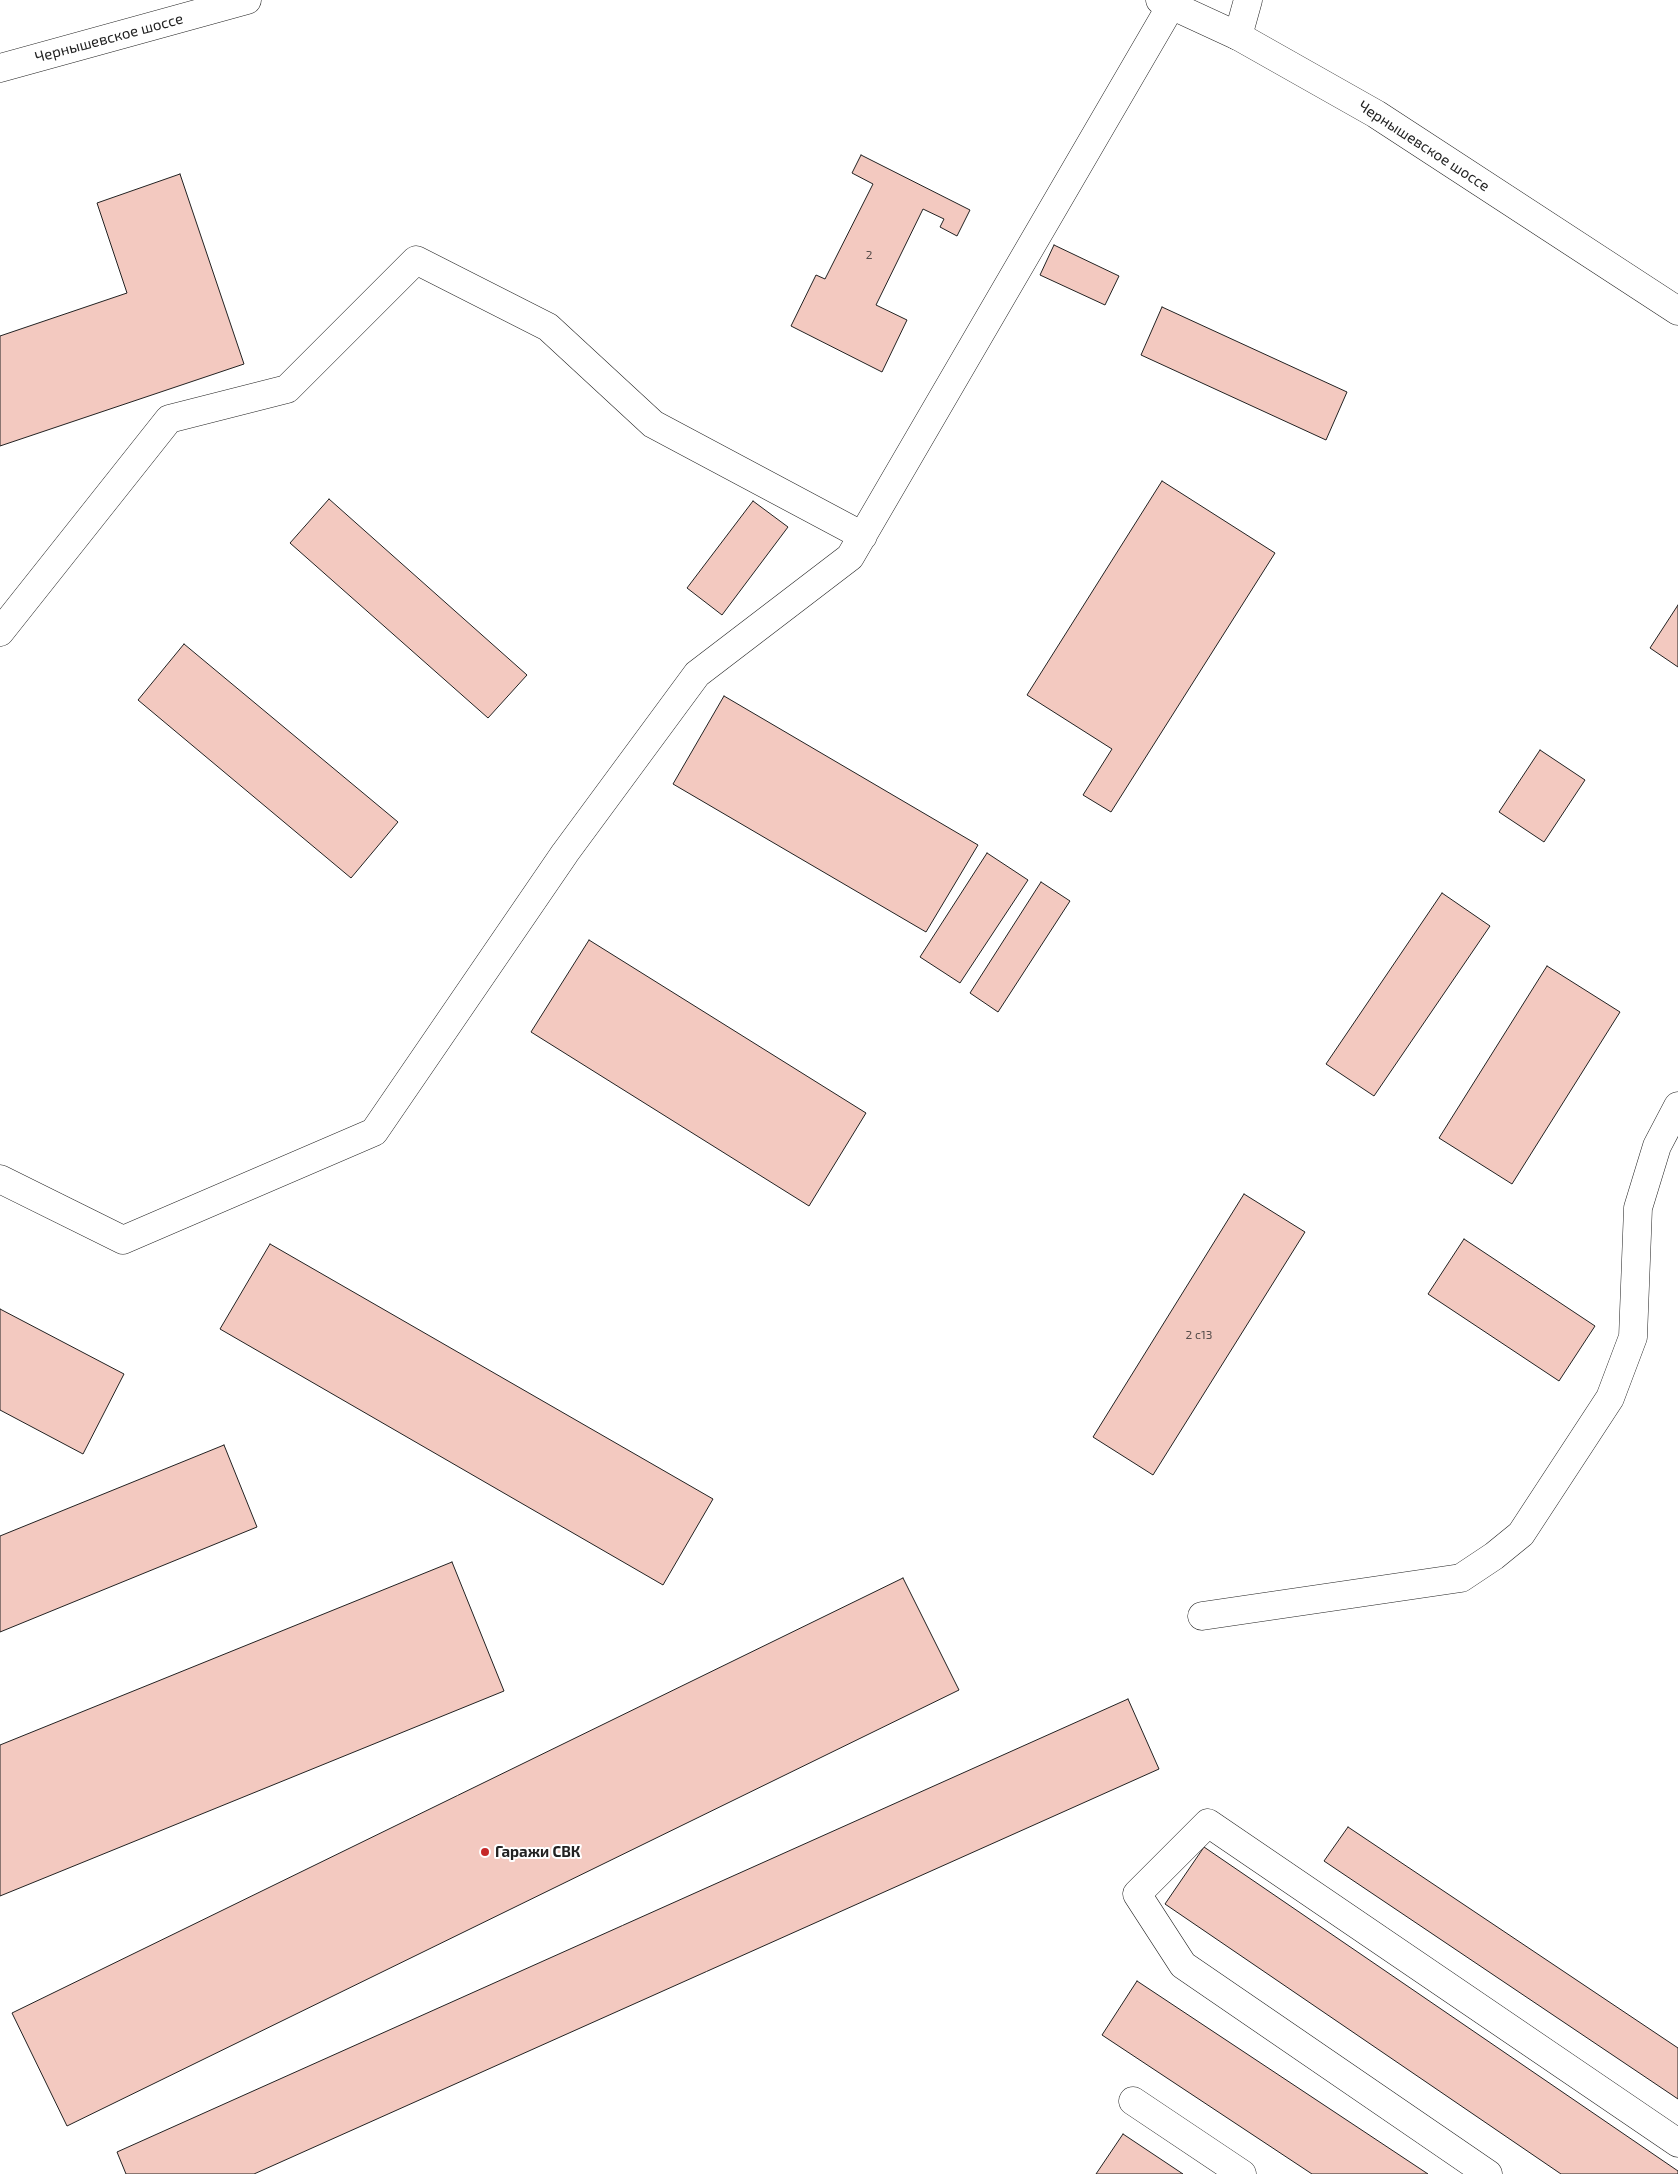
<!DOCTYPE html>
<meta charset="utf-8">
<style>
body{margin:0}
canvas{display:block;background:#fff}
</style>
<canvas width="1678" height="2174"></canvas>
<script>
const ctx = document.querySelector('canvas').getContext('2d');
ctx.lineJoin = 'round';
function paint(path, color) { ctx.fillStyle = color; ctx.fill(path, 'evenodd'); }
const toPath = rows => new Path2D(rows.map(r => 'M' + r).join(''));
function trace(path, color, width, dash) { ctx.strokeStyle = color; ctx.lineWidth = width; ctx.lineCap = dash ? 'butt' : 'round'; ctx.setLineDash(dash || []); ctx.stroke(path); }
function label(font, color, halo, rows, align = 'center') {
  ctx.font = font + ' "Exo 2",sans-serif'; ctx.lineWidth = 4; ctx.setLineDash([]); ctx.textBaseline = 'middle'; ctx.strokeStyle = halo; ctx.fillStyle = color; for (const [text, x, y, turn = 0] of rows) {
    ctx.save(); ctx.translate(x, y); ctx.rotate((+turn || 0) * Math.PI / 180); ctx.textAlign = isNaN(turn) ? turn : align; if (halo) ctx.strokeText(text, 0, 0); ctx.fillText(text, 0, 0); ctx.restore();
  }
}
const building = toPath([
 [861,155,970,210,957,236,940,227,944,219,923,209,876,305,907,320,882,372,791,326,816,275,825,279,873,184,852,173,861,155],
 [180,174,244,364,0,446,0,336,127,293,97,203,180,174],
 [1054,245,1119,276,1105,305,1040,275,1054,245],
 [1162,307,1347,392,1326,440,1141,355,1162,307],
 [1162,481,1275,553,1111,812,1083,795,1112,749,1027,695,1162,481],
 [329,499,527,675,488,718,290,543,329,499],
 [753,501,788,527,722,615,687,588,753,501],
 [1678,605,1678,667,1650,648,1678,605],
 [184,644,398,822,351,878,138,700,184,644],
 [724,696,978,845,926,932,673,784,724,696],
 [1540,750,1585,780,1544,842,1499,812,1540,750],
 [987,853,1028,880,960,983,920,957,987,853],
 [1041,882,1070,901,998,1012,970,993,1041,882],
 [1442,893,1490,926,1374,1096,1326,1064,1442,893],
 [589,940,866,1113,809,1206,531,1032,589,940],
 [1547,966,1620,1012,1512,1184,1439,1138,1547,966],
 [1244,1194,1305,1232,1153,1475,1093,1437,1244,1194],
 [1464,1239,1595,1326,1559,1381,1428,1294,1464,1239],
 [270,1244,713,1499,663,1585,220,1329,270,1244],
 [0,1309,124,1374,83,1454,0,1410,0,1309],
 [224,1445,257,1527,0,1632,0,1536,224,1445],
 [452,1562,504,1691,0,1896,0,1745,452,1562],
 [903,1578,959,1690,67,2126,12,2013,903,1578],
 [1128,1699,1159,1769,254,2174,126,2174,117,2152,1128,1699],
 [1348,1827,1678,2048,1678,2099,1324,1861,1348,1827],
 [1204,1847,1678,2171,1678,2174,1561,2174,1165,1904,1204,1847],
 [1137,1981,1428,2174,1312,2174,1102,2035,1137,1981],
 [1123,2134,1183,2174,1096,2174,1123,2134]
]);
paint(building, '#f3c9c0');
trace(building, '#222', 1);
const minor = toPath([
 [1238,36,1248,0],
 [0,632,169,419,287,389,416,260,548,327,653,424,863,536],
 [0,1179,123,1240,374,1132,565,853,697,674,850,557,1172,4],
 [1202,1616,1461,1578,1494,1556,1521,1534,1610,1398,1633,1337,1638,1208,1657,1146,1678,1106],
 [1133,2101,1242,2174],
 [1488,2174,1183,1965,1137,1894,1208,1823,1678,2143]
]);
const major = toPath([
 [1160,0,1238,36,1376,114,1678,311],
 [0,68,247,0]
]);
trace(minor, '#222', 29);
trace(major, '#222', 29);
trace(minor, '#fff', 28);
trace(major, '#fff', 28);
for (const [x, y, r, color] of [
 [485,1852,5,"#c62828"]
]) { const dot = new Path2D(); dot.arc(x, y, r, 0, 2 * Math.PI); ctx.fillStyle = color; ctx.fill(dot); trace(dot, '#fff', 2); }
label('12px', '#564c4a', null, [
 ["2",869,255],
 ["2 с13",1199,1335]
]);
label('15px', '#222', '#fff', [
 ["Чернышевское шоссе",109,38,-15],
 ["Чернышевское шоссе",1424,146,33]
]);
label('bold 15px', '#222', '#fff', [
 ["Гаражи СВК",495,1852]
], 'left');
</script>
